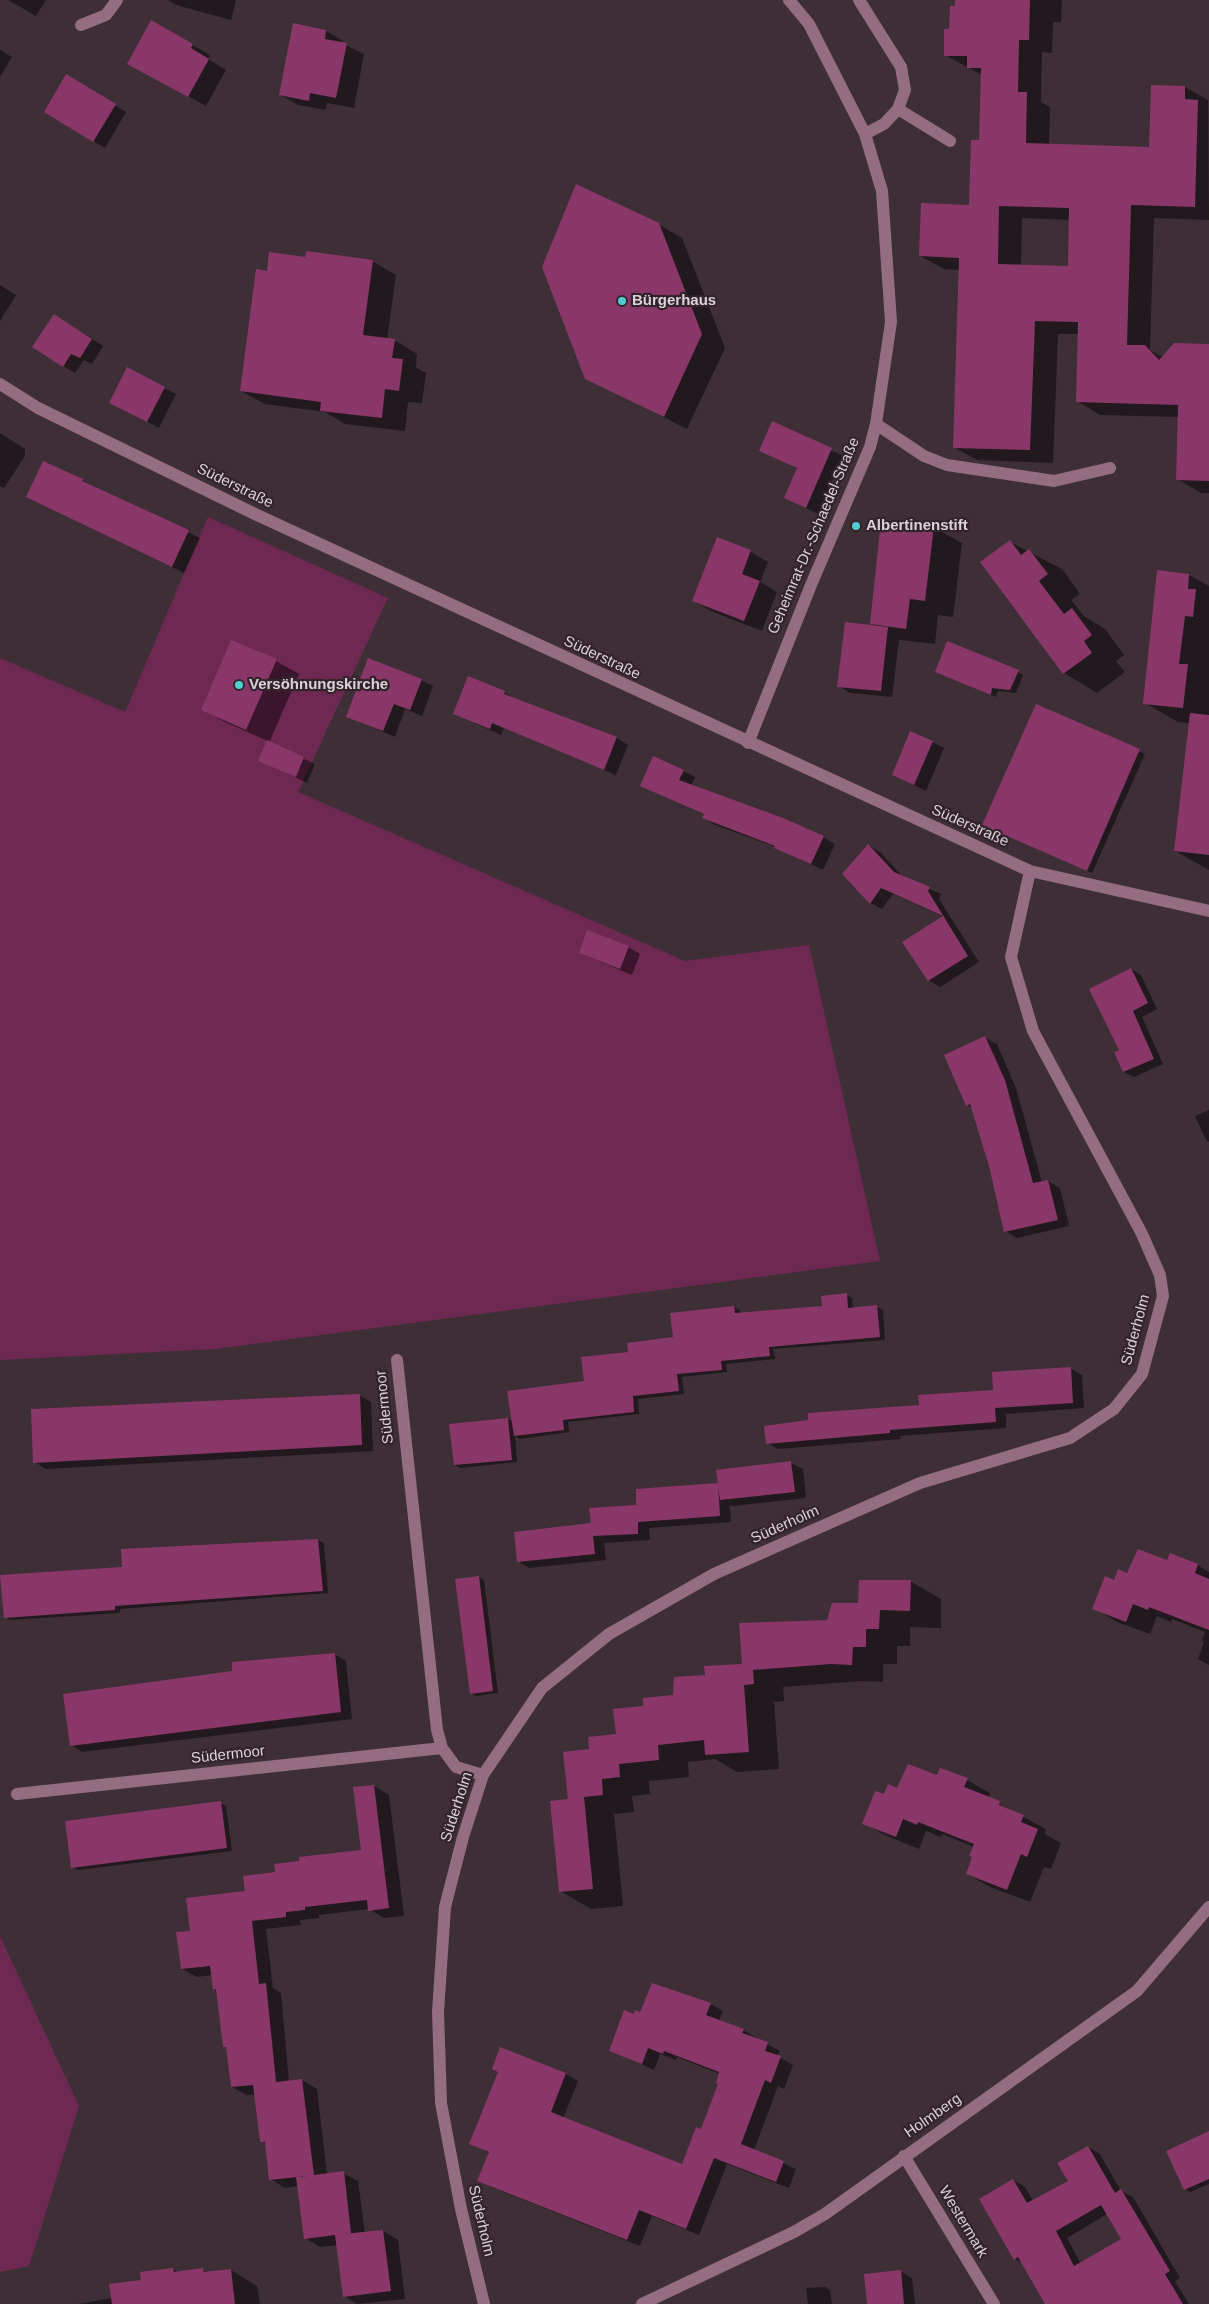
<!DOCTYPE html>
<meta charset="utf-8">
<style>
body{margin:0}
canvas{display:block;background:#3e2e36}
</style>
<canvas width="1209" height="2304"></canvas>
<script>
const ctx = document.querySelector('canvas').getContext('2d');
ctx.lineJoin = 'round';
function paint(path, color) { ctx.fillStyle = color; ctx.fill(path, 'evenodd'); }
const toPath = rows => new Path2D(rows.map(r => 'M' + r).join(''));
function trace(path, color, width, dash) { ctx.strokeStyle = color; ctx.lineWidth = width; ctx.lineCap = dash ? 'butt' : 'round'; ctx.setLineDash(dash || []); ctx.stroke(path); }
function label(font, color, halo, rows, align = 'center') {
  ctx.font = font + ' Arial,sans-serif'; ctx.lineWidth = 4.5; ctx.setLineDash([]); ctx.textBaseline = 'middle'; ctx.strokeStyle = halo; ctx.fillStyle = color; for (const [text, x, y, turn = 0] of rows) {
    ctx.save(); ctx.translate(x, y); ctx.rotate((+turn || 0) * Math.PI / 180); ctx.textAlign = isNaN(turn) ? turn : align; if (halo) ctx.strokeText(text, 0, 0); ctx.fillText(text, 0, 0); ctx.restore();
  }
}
paint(toPath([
 [208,517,388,598,298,792,685,961,809,945,880,1261,216,1349,0,1360,0,658,125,712],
 [0,1936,79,2106,29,2266,0,2272]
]), '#6e2952');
paint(toPath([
 [8,0,46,0,36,16],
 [168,0,236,0,231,20,176,5],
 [956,0,1062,0,1061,22,1053,22,1052,53,1042,52,1041,102,1050,107,1049,145,1150,148,1185,87,1208,100,1209,220,1154,218,1150,350,1163,357,1209,347,1209,493,1201,493,1177,479,1179,417,1100,415,1077,401,1079,334,1058,334,1053,463,977,460,954,447,960,270,944,269,920,256,971,206,980,141,982,75,945,55],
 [1022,218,1070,220,1069,267,1021,266],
 [151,22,210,55,208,59,226,70,206,106,146,73],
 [326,31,343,41,343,44,364,54,354,108,327,103,326,110,298,105,281,95],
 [0,50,12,57,0,77],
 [67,76,126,112,105,148,45,112],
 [658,224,682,238,725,348,687,429,586,378],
 [306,258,372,261,396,275,387,340,394,340,417,354,416,368,426,373,422,403,408,402,405,431,345,424,325,412,265,404,241,391,268,272],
 [0,285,16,295,0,321],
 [66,322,103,346,92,364,84,360,75,373,63,366],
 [164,388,176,394,159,428,122,409],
 [773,423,843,456,818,514,785,498,798,469,761,450],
 [0,433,25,449,25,456,4,488,0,486],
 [82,480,93,488,200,538,184,573,28,497],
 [933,527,962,543,953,617,938,615,935,644,899,640,892,697,850,693,839,686,876,627,871,624],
 [718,539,751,552,768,562,760,582,777,592,762,631,711,611,694,601],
 [1010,542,1062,569,1080,594,1071,600,1084,616,1105,629,1124,655,1116,661,1125,672,1097,693,1064,673,982,562],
 [1189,575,1209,586,1209,870,1175,851,1190,723,1178,722,1145,703],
 [276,661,299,674,269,743,315,764,307,783,260,760,268,741,225,722,202,709],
 [1018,672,1023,675,1016,693,998,691,996,697,941,674],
 [421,680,433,686,422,716,405,709,395,737,348,717],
 [504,692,515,699,617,738,628,745,616,775,504,728,501,735,455,714],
 [1037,705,1145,754,1092,873,989,827],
 [911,732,944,748,926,791,893,775],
 [684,771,695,777,691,786,823,837,835,844,823,870,776,847,715,825,704,818,705,815,642,786],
 [868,845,880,852,903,877,941,894,939,899,979,962,940,987,928,980,904,942,944,917,893,894,882,909,870,903],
 [628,947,640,954,632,975,580,953],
 [1131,969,1141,975,1157,1009,1142,1017,1163,1064,1134,1077,1124,1072,1116,1052,1120,1050],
 [985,1038,997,1044,1016,1088,1042,1182,1048,1181,1060,1188,1069,1226,1017,1238,1005,1231,990,1165,972,1108,967,1105],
 [1209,1110,1209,1142,1206,1140,1195,1116],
 [847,1295,852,1298,853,1309,877,1307,883,1310,885,1340,773,1349,775,1359,726,1364,727,1372,682,1377,684,1394,638,1399,639,1414,568,1422,569,1432,520,1439,515,1436,517,1462,460,1468,455,1465,451,1425,508,1419,513,1422,585,1382,629,1353,674,1338,734,1307,740,1310,740,1314,823,1307],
 [1070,1368,1082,1375,1084,1408,1006,1414,1006,1428,900,1436,901,1439,778,1449,767,1443,995,1391],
 [359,1395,371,1402,373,1451,46,1469,35,1462],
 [791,1463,803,1469,806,1498,733,1506,730,1505,731,1522,649,1528,650,1540,604,1543,606,1560,529,1568,518,1561,592,1524,638,1506,720,1485],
 [318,1540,324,1543,328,1593,120,1609,120,1613,10,1620,5,1617,123,1568,122,1551],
 [1168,1562,1197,1565,1209,1572,1209,1665,1198,1659,1204,1642,1202,1640,1205,1632,1172,1619,1171,1622,1157,1616,1150,1634,1117,1622,1094,1608,1115,1581],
 [479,1577,484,1580,498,1693,476,1696,471,1693],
 [910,1581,941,1599,941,1628,910,1627,910,1646,897,1646,897,1664,883,1664,883,1682,862,1681,783,1687,784,1701,774,1702,779,1769,737,1772,715,1759,688,1762,689,1777,649,1781,650,1794,632,1796,634,1812,614,1814,623,1906,591,1909,560,1891,569,1800,590,1750,617,1735,645,1707,674,1697,706,1676,743,1665,860,1604],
 [334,1654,346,1661,352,1719,82,1752,71,1745,233,1672],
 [938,1777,967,1780,990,1793,988,1798,1046,1829,1045,1834,1061,1843,1051,1869,1044,1867,1030,1902,990,1887,967,1874,974,1857,974,1847,942,1834,941,1837,926,1831,919,1849,887,1836,863,1823,884,1796],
 [374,1786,389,1795,404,1916,384,1918,369,1909,319,1915,319,1918,300,1920,301,1925,266,1929,273,1988,281,1993,289,2082,302,2080,317,2089,327,2175,343,2173,358,2181,365,2233,383,2231,398,2240,405,2299,357,2304,344,2296,338,2245,320,2247,305,2238,298,2186,285,2188,271,2179,266,2144,262,2141,256,2094,247,2095,232,2087,227,2048,224,2046,217,1991,214,1989,212,1975,197,1977,182,1969,191,1932,246,1893,276,1873,300,1862,362,1851,355,1788],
 [220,1803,226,1806,232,1851,78,1870,72,1867],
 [711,2004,723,2011,719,2021,743,2030,780,2051,777,2056,793,2065,784,2089,778,2086,754,2150,796,2169,789,2188,727,2164,699,2235,652,2216,640,2246,491,2187,479,2180,489,2153,471,2144,499,2072,501,2049,566,2074,578,2081,563,2119,683,2166,702,2131,719,2083,720,2074,677,2057,676,2060,660,2054,654,2070,611,2050,635,2015],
 [1209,2132,1209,2184,1190,2192,1185,2189],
 [1088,2147,1100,2154,1121,2191,1133,2197,1180,2278,1175,2281,1189,2304,1045,2304,1023,2263,1015,2259,1013,2180,1025,2187,1033,2201,1070,2182],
 [1107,2214,1122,2240,1081,2264,1067,2238],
 [173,2269,179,2273,203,2270,209,2273,231,2270,257,2286,260,2304,79,2304,112,2298,142,2281],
 [900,2271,912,2278,915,2304,868,2304],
 [825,2287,830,2290,832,2304,808,2304,806,2288]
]), '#0007');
paint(toPath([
 [955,0,1030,0,1029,40,1019,40,1018,92,1027,92,1026,143,1149,147,1151,85,1185,86,1185,99,1198,100,1195,207,1131,205,1127,345,1145,345,1159,360,1174,343,1209,344,1209,481,1176,480,1178,405,1076,402,1078,322,1035,321,1030,450,953,448,959,258,919,256,921,203,969,205,971,140,979,140,981,68,967,68,967,56,944,56,944,29,949,29,950,6,955,6],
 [999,206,1069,208,1068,266,998,264],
 [151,20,193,44,191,48,209,59,188,97,127,64],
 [293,23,326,30,325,39,347,43,336,98,310,93,309,101,279,95],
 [66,74,116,104,93,142,44,112],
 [576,184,659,223,702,334,664,417,585,379,542,267],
 [306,251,373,260,363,335,395,339,392,358,403,359,399,391,385,389,382,418,320,411,321,402,240,391,256,269,267,271,269,252,305,257],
 [54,314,92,339,80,358,71,354,63,367,32,347],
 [127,367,165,387,147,422,109,403],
 [772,421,832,448,806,508,784,498,797,468,759,451],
 [43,461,83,479,82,481,189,530,172,567,26,497],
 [881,520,934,526,925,601,910,599,906,629,870,624],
 [717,537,751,550,742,574,760,581,744,621,692,601],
 [1010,540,1021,555,1029,549,1048,574,1039,581,1064,614,1072,608,1092,635,1084,641,1092,653,1063,674,980,562],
 [1157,570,1189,574,1188,589,1196,589,1193,617,1185,616,1179,664,1188,664,1183,708,1143,704],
 [845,622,888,627,881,691,837,687],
 [231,640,277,659,246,730,201,710],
 [947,641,1019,670,1010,690,992,688,991,695,935,672],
 [368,658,422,679,410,710,394,704,383,731,346,717],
 [468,676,505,691,504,694,617,737,604,770,492,723,490,729,453,714],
 [1036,704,1140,749,1087,871,982,825],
 [1190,713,1209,715,1209,855,1174,851],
 [910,731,933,741,914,785,892,775],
 [267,740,304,757,296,777,258,761],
 [653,756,684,770,679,780,783,818,824,836,811,864,774,848,775,846,702,818,704,814,640,786],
 [868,844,894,872,930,887,928,891,968,956,928,981,902,942,943,916,881,888,870,904,842,874],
 [587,930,629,946,620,969,579,953],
 [1131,968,1148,1003,1133,1011,1154,1059,1123,1072,1114,1052,1119,1050,1089,989],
 [985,1036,1005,1080,1033,1183,1048,1180,1058,1220,1004,1232,989,1166,970,1104,966,1106,944,1055],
 [847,1293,848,1308,877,1305,880,1337,769,1347,770,1356,721,1361,722,1370,677,1374,679,1391,633,1396,634,1412,563,1420,564,1430,514,1436,507,1391,584,1381,581,1357,628,1352,627,1343,673,1337,670,1313,734,1306,735,1313,822,1306,821,1296],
 [1071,1367,1073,1403,995,1408,996,1422,890,1430,890,1433,766,1444,764,1426,808,1420,808,1413,919,1405,918,1395,993,1390,992,1372],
 [360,1394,362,1445,33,1463,31,1409],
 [508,1418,512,1460,454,1465,449,1424],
 [791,1461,795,1492,720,1500,716,1470],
 [718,1483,720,1516,638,1522,638,1534,593,1536,595,1554,517,1562,514,1532,591,1523,589,1508,636,1505,636,1489],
 [318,1539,323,1591,115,1606,115,1610,4,1618,0,1575,122,1567,121,1549],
 [1138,1549,1167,1560,1170,1553,1198,1564,1195,1573,1209,1579,1209,1630,1149,1607,1148,1610,1133,1604,1126,1622,1092,1609,1105,1576,1114,1580,1118,1569,1127,1573],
 [479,1576,493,1691,470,1694,455,1579],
 [859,1580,911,1580,910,1611,880,1610,879,1629,866,1629,866,1647,853,1647,852,1665,831,1664,753,1670,754,1684,744,1685,749,1752,705,1755,704,1740,658,1745,659,1760,619,1764,620,1777,602,1779,603,1795,584,1797,593,1889,559,1892,550,1801,568,1799,563,1752,589,1749,588,1737,616,1734,613,1709,643,1706,643,1698,673,1695,674,1677,705,1675,704,1666,742,1664,739,1623,827,1620,832,1603,858,1603],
 [335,1653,341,1712,70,1746,63,1694,232,1671,232,1662],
 [908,1764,937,1775,940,1768,968,1778,964,1787,1000,1801,999,1805,1024,1815,1021,1822,1038,1829,1027,1857,1021,1854,1007,1890,966,1874,972,1857,969,1856,974,1844,918,1822,917,1825,903,1819,896,1837,862,1824,875,1791,884,1794,888,1784,897,1788],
 [374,1785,389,1908,368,1911,367,1900,305,1907,305,1910,286,1912,286,1917,252,1921,259,1984,266,1983,276,2082,302,2079,314,2175,344,2171,351,2233,343,2234,383,2230,391,2291,343,2297,335,2235,304,2239,296,2177,307,2176,269,2180,265,2142,260,2142,253,2085,231,2087,226,2047,223,2047,216,1989,213,1990,210,1966,181,1969,176,1932,190,1931,186,1898,245,1891,243,1876,275,1872,274,1864,299,1861,299,1857,361,1850,353,1787],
 [221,1801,227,1848,71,1868,65,1821],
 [652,1983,711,2003,706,2015,744,2029,742,2033,768,2042,765,2051,781,2056,771,2083,765,2080,741,2144,784,2161,776,2182,714,2158,686,2229,639,2210,627,2240,477,2181,489,2152,469,2144,498,2072,492,2069,500,2047,566,2073,551,2112,682,2164,696,2127,701,2129,718,2084,716,2083,719,2072,664,2051,663,2054,648,2048,642,2064,609,2051,624,2010,634,2014,635,2010,640,2012],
 [1209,2131,1209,2179,1184,2190,1166,2151],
 [1088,2146,1115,2193,1121,2189,1170,2271,1165,2274,1183,2304,1045,2304,1018,2257,1014,2260,979,2199,1013,2179,1027,2203,1068,2181,1057,2163],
 [1101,2205,1121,2239,1074,2266,1056,2231],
 [173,2268,174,2272,203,2268,204,2272,231,2269,235,2304,112,2304,109,2284,141,2280,140,2272],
 [901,2270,904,2304,867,2304,864,2274]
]), '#893768');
trace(toPath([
 [859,0,901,67,905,90,898,109,884,124,865,134],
 [81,25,106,15,117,0],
 [898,109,950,141],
 [0,384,38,408,257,515,1030,871,1209,911],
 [876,424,924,456,947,465,1054,481,1110,468],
 [748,743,811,585,870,447,876,424,891,322,882,191,865,134,809,24,789,0],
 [397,1360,437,1730,442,1748,456,1767,483,1775],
 [17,1794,442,1748],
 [904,2156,994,2304],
 [484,2304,461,2209,441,2103,438,2012,445,1907,463,1837,483,1775,542,1688,609,1634,714,1574,920,1483,1070,1438,1114,1409,1142,1374,1163,1296,1160,1275,1141,1232,1033,1031,1011,957,1030,871],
 [642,2304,794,2232,825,2214,1137,1991,1209,1907]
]), '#946d81', 12);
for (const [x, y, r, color] of [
 [622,301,5,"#52cdcf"],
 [856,526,5,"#52cdcf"],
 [239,685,5,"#52cdcf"]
]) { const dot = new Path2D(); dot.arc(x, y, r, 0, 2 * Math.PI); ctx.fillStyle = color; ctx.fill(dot); trace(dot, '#33242c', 2); }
label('bold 15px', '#dcd2d7', '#33242c', [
 ["Bürgerhaus",632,301],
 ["Albertinenstift",866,526],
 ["Versöhnungskirche",249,685]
], 'left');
label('15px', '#dcd2d7', '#33242c', [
 ["Süderstraße",235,486,26],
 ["Geheimrat-Dr.-Schaedel-Straße",814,536,-67],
 ["Süderstraße",602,658,25],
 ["Süderstraße",970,826,24],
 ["Süderholm",1136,1330,-75],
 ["Südermoor",385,1407,-96],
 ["Süderholm",785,1525,-24],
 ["Südermoor",228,1755,-6],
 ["Süderholm",457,1807,-72],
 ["Holmberg",933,2116,-35],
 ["Süderholm",481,2221,77],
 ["Westermark",963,2222,59]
]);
</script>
